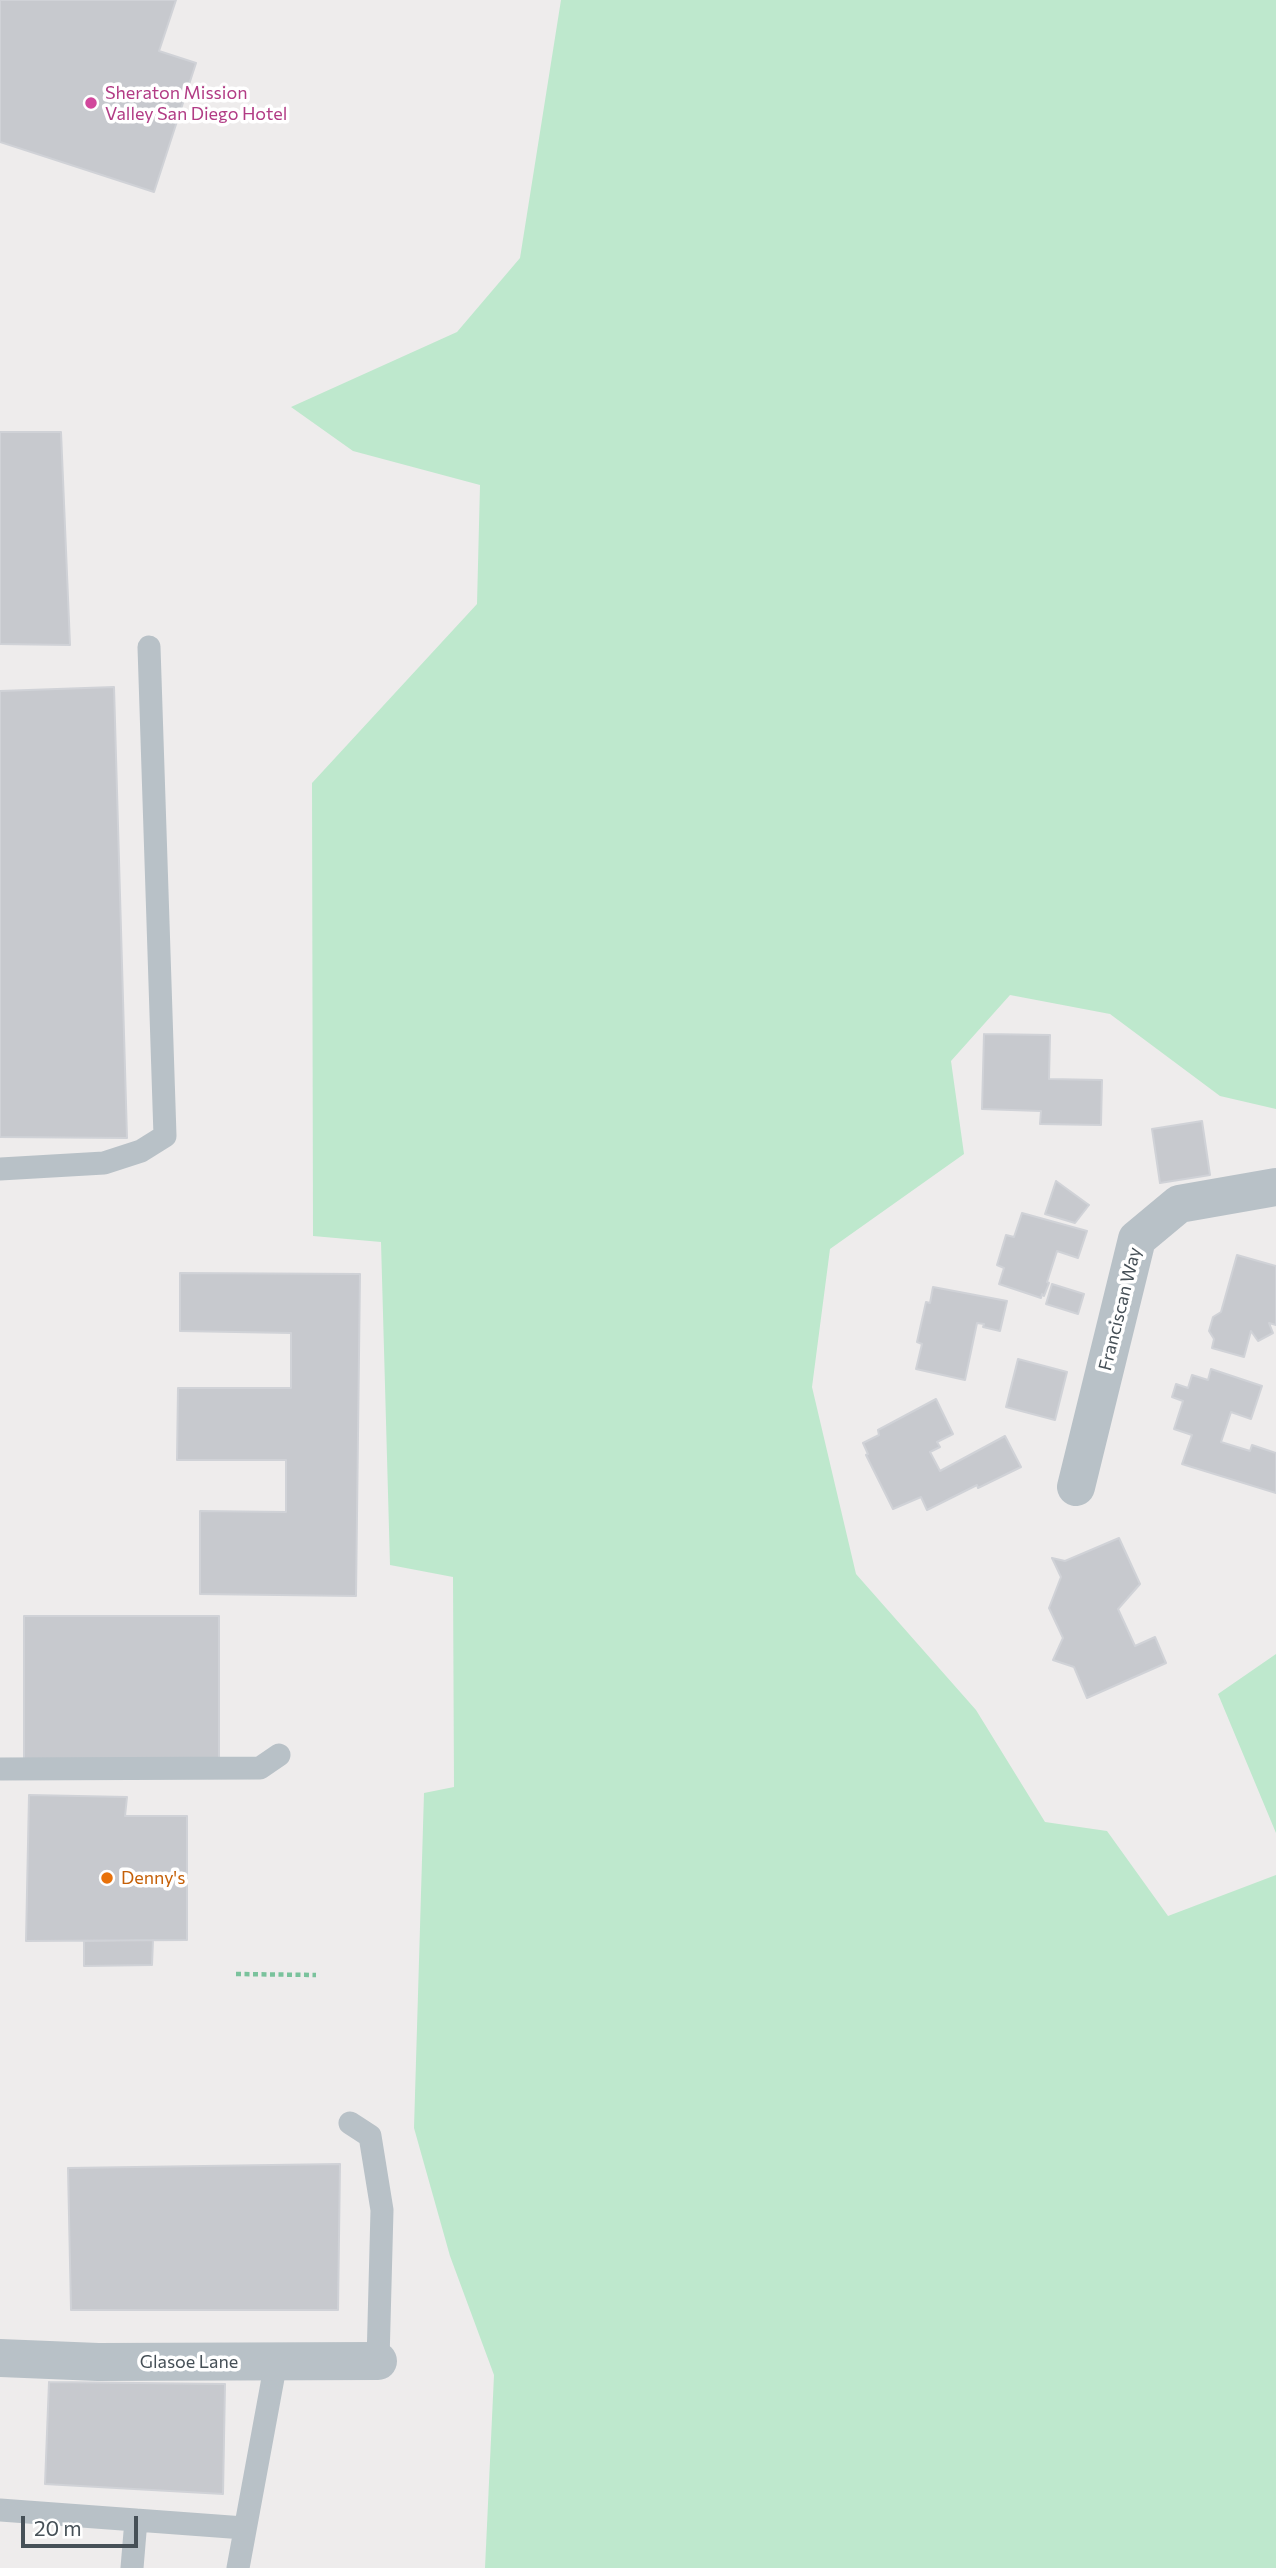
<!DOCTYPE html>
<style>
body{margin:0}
#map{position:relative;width:1276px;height:2568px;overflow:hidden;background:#eeecec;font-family:Commissioner,sans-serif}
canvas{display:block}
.scale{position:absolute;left:21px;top:2516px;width:117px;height:32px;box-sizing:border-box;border:4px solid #465057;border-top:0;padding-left:9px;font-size:21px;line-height:24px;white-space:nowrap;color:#465057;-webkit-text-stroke:5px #fff;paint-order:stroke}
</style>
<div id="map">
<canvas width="1276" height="2568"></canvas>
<div class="scale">20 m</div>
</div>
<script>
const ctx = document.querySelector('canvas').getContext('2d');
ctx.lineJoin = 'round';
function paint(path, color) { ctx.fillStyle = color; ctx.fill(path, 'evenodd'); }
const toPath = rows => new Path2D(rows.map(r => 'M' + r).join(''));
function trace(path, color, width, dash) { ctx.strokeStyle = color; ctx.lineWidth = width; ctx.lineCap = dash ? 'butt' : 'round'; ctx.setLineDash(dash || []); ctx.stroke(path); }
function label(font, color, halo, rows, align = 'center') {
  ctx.font = font + ' Commissioner,sans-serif'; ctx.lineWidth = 7; ctx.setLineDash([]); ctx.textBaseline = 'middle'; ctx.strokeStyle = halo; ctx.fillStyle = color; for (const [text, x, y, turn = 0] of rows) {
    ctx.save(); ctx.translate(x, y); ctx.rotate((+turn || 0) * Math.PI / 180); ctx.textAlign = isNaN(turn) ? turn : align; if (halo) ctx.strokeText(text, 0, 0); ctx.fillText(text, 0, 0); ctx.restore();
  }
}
paint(toPath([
 [561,0,1276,0,1276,1109,1220,1096,1110,1014,1010,995,951,1061,964,1154,830,1249,812,1387,856,1574,976,1710,1045,1822,1107,1831,1168,1916,1276,1875,1276,2568,485,2568,494,2375,450,2256,414,2128,424,1793,454,1787,453,1577,390,1565,381,1242,313,1236,312,783,477,604,480,485,353,451,291,407,457,332,520,258],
 [1276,1654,1276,1833,1218,1694]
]), '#bee8cd');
const building = toPath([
 [0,0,176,0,159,51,196,63,154,192,0,142,0,0],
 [0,432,61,432,70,645,0,644,0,432],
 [114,687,127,1138,0,1137,0,691,114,687],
 [984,1034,1050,1035,1049,1079,1102,1080,1101,1125,1040,1124,1041,1111,982,1109,984,1034],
 [1202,1121,1210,1175,1160,1183,1152,1129,1202,1121],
 [1056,1181,1089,1205,1075,1223,1045,1214,1056,1181],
 [1022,1213,1087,1231,1078,1258,1057,1251,1047,1282,1049,1283,1044,1296,1042,1294,1041,1298,999,1284,1004,1268,997,1265,1006,1235,1014,1237,1022,1213],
 [1237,1255,1276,1266,1276,1325,1269,1323,1273,1333,1258,1341,1251,1331,1244,1357,1212,1348,1214,1339,1209,1331,1213,1317,1221,1312,1237,1255],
 [180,1273,360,1274,356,1596,200,1594,200,1511,286,1512,286,1460,177,1460,178,1388,291,1388,291,1333,180,1331,180,1273],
 [1052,1284,1084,1294,1078,1314,1046,1304,1052,1284],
 [933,1287,1007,1301,1000,1331,983,1327,984,1324,977,1323,965,1380,916,1369,922,1344,917,1342,926,1302,930,1303,933,1287],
 [1018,1359,1067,1372,1055,1420,1006,1407,1018,1359],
 [1211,1369,1262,1386,1251,1419,1231,1412,1221,1442,1250,1451,1252,1445,1276,1453,1276,1493,1182,1464,1192,1435,1174,1429,1183,1401,1172,1397,1176,1384,1188,1388,1192,1375,1208,1380,1211,1369],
 [936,1399,953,1434,937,1442,940,1447,930,1452,940,1471,1005,1436,1021,1467,978,1488,977,1485,927,1510,921,1497,893,1509,866,1455,868,1454,863,1443,879,1435,878,1430,936,1399],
 [1119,1538,1140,1584,1118,1609,1135,1646,1155,1637,1166,1663,1087,1698,1074,1667,1053,1660,1063,1638,1049,1608,1061,1577,1052,1558,1065,1561,1119,1538],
 [24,1616,219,1616,219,1762,24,1763,24,1616],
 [29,1795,127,1797,125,1816,187,1816,187,1940,26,1941,29,1795],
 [153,1940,152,1965,84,1966,84,1941,153,1940],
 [340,2164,338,2310,71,2310,68,2168,340,2164],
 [49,2382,225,2384,223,2494,45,2484,49,2382]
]);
paint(building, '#c7c9ce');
trace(building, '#d0d2d7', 2);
trace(toPath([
 [236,1974,316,1975]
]), '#7ac29c', 4.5, [5, 3.5]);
trace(toPath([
 [0,1169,104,1163,141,1151,165,1136,149,647],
 [0,1769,260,1768,279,1755],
 [350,2123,370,2136,382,2210,378,2361],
 [0,2510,244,2528],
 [132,2568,136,2520],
 [238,2568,276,2362]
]), '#b8c1c7', 23);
trace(toPath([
 [1076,1487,1137,1239,1179,1204,1276,1187],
 [0,2358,98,2362,378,2361]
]), '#b8c1c7', 38);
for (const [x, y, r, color] of [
 [91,103,7,"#d1479c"],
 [107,1878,7,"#e8710a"]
]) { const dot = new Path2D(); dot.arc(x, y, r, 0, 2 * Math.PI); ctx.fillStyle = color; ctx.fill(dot); trace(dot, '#fff', 2.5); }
label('18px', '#b23c85', '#fff', [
 ["Sheraton Mission",105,93],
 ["Valley San Diego Hotel",105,114]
], 'left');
label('18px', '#465057', '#fff', [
 ["Franciscan Way",1120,1309,-76],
 ["Glasoe Lane",189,2362]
]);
label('18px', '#c56008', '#fff', [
 ["Denny's",121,1878]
], 'left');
</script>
